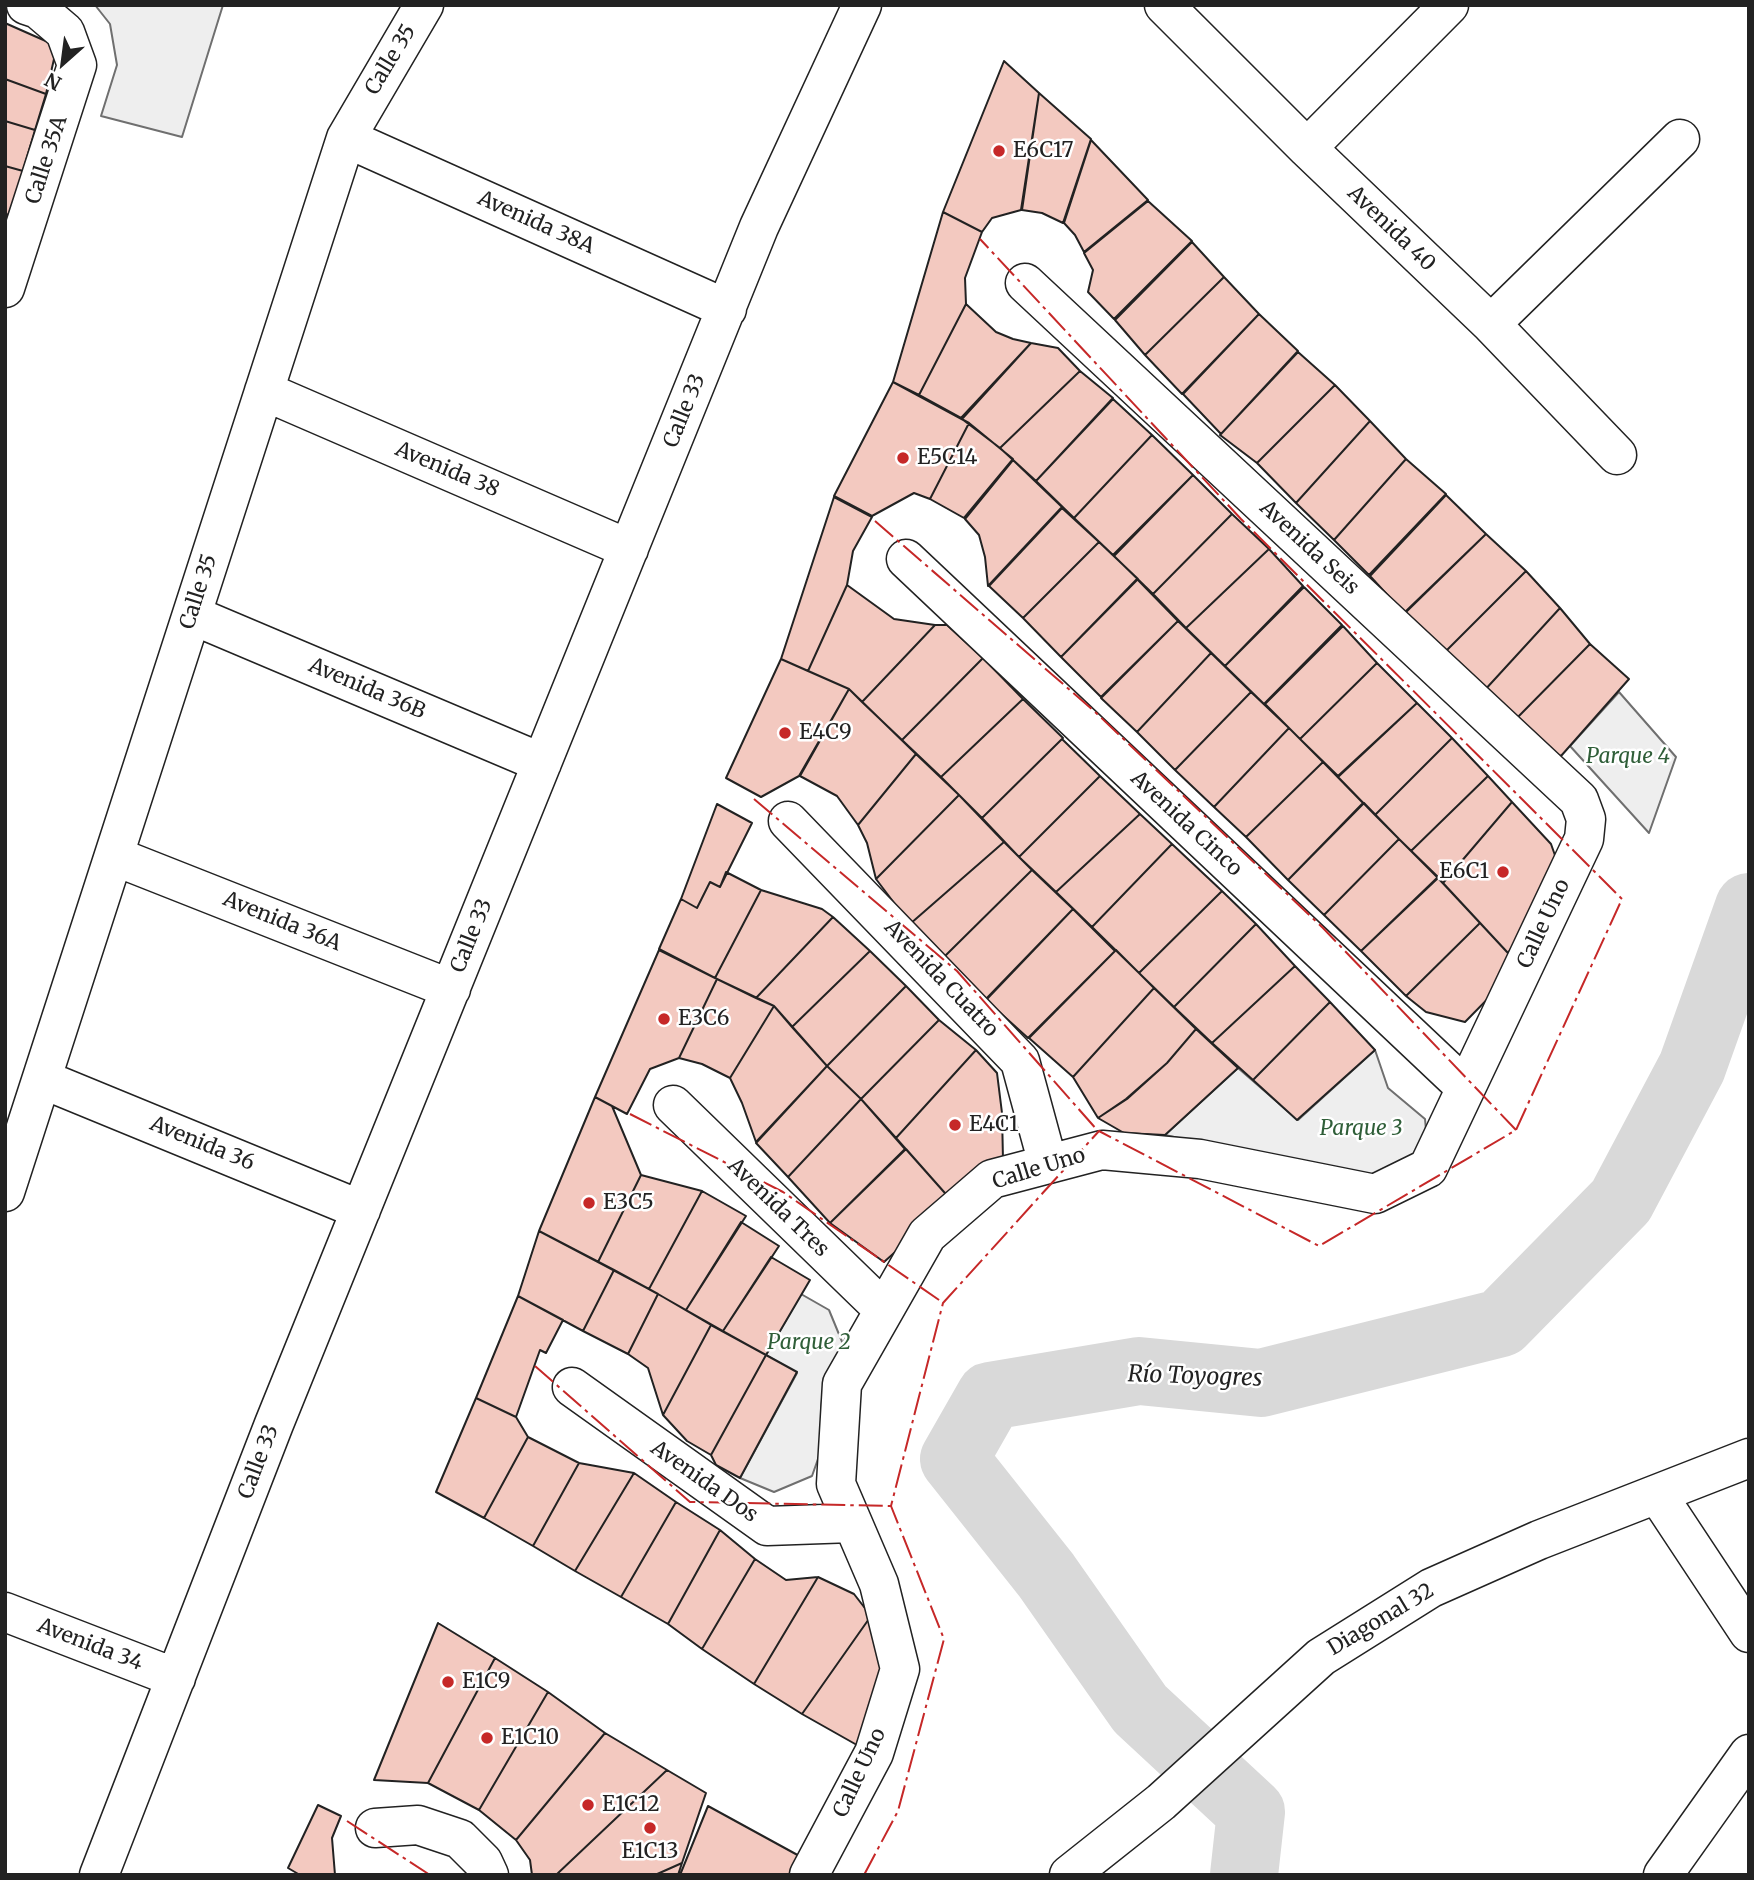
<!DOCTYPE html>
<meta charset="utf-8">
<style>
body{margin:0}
#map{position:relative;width:1754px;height:1880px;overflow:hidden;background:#fff;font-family:Merriweather,serif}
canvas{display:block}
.frame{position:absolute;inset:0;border:7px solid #222;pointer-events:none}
.north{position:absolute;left:28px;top:28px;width:70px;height:70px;-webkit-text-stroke:5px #fff;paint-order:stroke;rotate:208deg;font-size:19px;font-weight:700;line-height:28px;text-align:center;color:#222}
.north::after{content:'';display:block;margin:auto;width:24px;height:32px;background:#222;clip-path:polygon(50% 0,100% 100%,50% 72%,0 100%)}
</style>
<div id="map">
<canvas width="1754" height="1880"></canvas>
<div class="frame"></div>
<div class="north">N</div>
</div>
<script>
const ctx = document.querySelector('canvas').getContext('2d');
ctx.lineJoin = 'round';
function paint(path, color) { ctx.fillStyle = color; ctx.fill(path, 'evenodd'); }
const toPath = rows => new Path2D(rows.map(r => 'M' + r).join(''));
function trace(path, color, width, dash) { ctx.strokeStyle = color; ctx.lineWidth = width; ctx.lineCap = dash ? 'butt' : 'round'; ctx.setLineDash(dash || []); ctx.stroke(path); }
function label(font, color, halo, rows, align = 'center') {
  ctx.font = font + ' Merriweather,serif'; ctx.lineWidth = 5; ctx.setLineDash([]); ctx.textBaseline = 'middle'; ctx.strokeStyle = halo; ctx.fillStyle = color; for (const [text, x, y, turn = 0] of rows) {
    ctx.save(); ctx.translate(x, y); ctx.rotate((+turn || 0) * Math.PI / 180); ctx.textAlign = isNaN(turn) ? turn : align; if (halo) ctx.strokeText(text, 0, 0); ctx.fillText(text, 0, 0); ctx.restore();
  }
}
const green = toPath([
 [95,5,223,5,182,137,101,116,117,65,110,24,95,5],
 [1619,692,1676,757,1649,833,1570,746,1619,692],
 [1375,1050,1388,1088,1425,1119,1429,1163,1402,1187,1165,1135,1238,1068,1298,1120,1375,1050],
 [801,1294,829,1310,843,1344,823,1391,821,1408,824,1442,812,1476,774,1492,740,1478,797,1373,766,1355,801,1294]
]);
paint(green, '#eee');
trace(green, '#6f6f6f', 2);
trace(toPath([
 [1244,1875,1251,1812,1140,1709,1046,1575,954,1459,990,1396,1139,1371,1261,1383,1501,1323,1621,1201,1692,1067,1749,907]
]), '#d9d9d9', 68);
const building = toPath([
 [5,23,57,46,46,94,5,79,5,23],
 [1004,61,1039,93,1021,210,992,218,982,232,943,212,1004,61],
 [5,79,46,94,35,130,5,121,5,79],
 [1039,93,1091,139,1063,223,1042,213,1022,210,1039,93],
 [5,121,35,130,23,171,5,166,5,121],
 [1091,140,1148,200,1084,252,1075,235,1064,223,1091,140],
 [5,166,23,171,10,215,5,214,5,166],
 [1148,201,1192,241,1114,319,1088,292,1093,270,1084,253,1148,201],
 [943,212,982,232,965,278,966,304,919,395,893,382,943,212],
 [1192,242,1224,277,1145,355,1115,320,1192,242],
 [1224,277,1259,314,1182,394,1145,355,1224,277],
 [966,304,996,332,1013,339,1031,343,961,418,919,395,966,304],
 [1259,314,1298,351,1221,434,1183,394,1259,314],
 [1031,343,1058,348,1080,371,1000,448,962,419,1031,343],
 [1298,352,1335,385,1257,463,1220,435,1298,352],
 [1080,371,1113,398,1036,481,1000,448,1080,371],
 [893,382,969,423,930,499,914,493,872,516,834,496,893,382],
 [1335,385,1370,421,1296,503,1257,463,1335,385],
 [1113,399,1152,435,1074,518,1036,481,1113,399],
 [1370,421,1406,459,1334,540,1296,503,1370,421],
 [969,423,1013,459,964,518,930,499,969,423],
 [1152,435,1193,475,1113,555,1074,518,1152,435],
 [1406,459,1446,494,1369,575,1334,540,1406,459],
 [1013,460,1062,507,988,586,985,557,979,535,965,519,1013,460],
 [1193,475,1232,514,1153,594,1114,556,1193,475],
 [1446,495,1486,534,1404,613,1370,576,1446,495],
 [834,497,872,517,853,551,847,585,808,671,781,659,834,497],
 [1062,508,1099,542,1023,618,989,586,1062,508],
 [1232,514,1269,549,1186,628,1153,594,1232,514],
 [1486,534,1526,571,1444,653,1405,613,1486,534],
 [1099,542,1138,579,1061,657,1023,618,1099,542],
 [1269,549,1303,586,1225,666,1186,628,1269,549],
 [1526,571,1560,608,1483,692,1444,653,1526,571],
 [1137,579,1178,621,1101,697,1061,657,1137,579],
 [847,585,894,619,935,625,862,702,849,689,808,671,847,585],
 [1304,587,1342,625,1264,704,1225,666,1304,587],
 [1560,608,1590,644,1513,722,1483,692,1560,608],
 [1178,621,1211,653,1137,732,1101,698,1178,621],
 [935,625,947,625,983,658,902,740,862,702,935,625],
 [1343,626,1377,663,1300,739,1265,704,1343,626],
 [1590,644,1629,679,1561,756,1542,750,1513,722,1590,644],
 [1211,653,1251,692,1175,770,1137,732,1211,653],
 [983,658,1023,699,941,777,902,740,983,658],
 [781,659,849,689,799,776,761,797,726,778,781,659],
 [1377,663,1417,703,1338,776,1300,739,1377,663],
 [849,689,916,754,858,825,837,796,800,776,849,689],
 [1251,692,1289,728,1214,807,1175,770,1251,692],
 [1023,699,1063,738,982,818,941,777,1023,699],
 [1417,703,1452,738,1375,815,1338,777,1417,703],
 [1289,728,1323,762,1246,837,1214,807,1289,728],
 [1452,738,1488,776,1411,851,1375,815,1452,738],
 [1062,739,1100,776,1019,857,982,818,1062,739],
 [916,754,959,795,876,879,867,843,858,825,916,754],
 [1323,762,1363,803,1288,880,1246,837,1323,762],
 [1100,776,1140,814,1056,892,1019,857,1100,776],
 [1488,776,1512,802,1443,883,1411,851,1488,776],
 [959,795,1004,842,910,924,876,879,959,795],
 [1512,802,1551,844,1557,861,1543,904,1508,953,1443,883,1512,802],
 [1364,803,1399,839,1324,915,1288,880,1364,803],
 [717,804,752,823,720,887,710,882,697,908,681,899,717,804],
 [1140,814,1172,844,1092,927,1056,892,1140,814],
 [1399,839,1438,877,1361,951,1324,915,1399,839],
 [1004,842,1032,870,944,957,910,924,1004,842],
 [1172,844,1222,891,1139,973,1092,927,1172,844],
 [1032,870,1073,909,985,1000,944,957,1032,870],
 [726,872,761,890,715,978,659,949,681,899,697,908,710,882,720,887,726,872],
 [1438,878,1480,923,1406,996,1361,951,1438,878],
 [761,890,822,909,833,917,756,998,715,978,761,890],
 [1222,891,1256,924,1174,1007,1139,973,1222,891],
 [1073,909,1115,951,1028,1038,986,1000,1073,909],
 [833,917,870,951,792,1027,774,1006,756,998,833,917],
 [1480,923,1520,966,1465,1022,1426,1012,1406,996,1480,923],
 [1256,924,1295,966,1212,1043,1174,1007,1256,924],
 [659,950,717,979,679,1058,650,1069,627,1114,595,1097,659,950],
 [1116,950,1154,988,1073,1077,1029,1038,1116,950],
 [870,951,906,986,827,1066,792,1027,870,951],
 [1295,966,1330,1002,1253,1080,1212,1043,1295,966],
 [717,979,774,1006,730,1078,702,1064,679,1058,717,979],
 [906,986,939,1020,861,1099,827,1066,906,986],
 [1154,988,1196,1029,1167,1063,1126,1099,1098,1118,1073,1077,1154,988],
 [1330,1002,1375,1050,1297,1120,1253,1080,1330,1002],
 [774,1006,827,1066,756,1142,742,1103,730,1078,774,1006],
 [939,1020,976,1050,896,1138,861,1099,939,1020],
 [1196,1029,1238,1068,1165,1135,1124,1133,1098,1118,1127,1099,1167,1063,1196,1029],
 [976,1050,997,1073,1002,1113,1003,1160,952,1201,896,1138,976,1050],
 [827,1066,861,1099,788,1177,756,1143,827,1066],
 [595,1097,612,1106,641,1175,598,1262,539,1231,595,1097],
 [861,1099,905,1149,830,1223,788,1177,861,1099],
 [906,1149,952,1201,884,1262,830,1223,906,1149],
 [641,1175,702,1191,649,1289,598,1262,641,1175],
 [702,1191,746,1216,686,1310,649,1289,702,1191],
 [741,1222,779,1246,723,1331,686,1310,741,1222],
 [539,1231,614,1270,583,1331,518,1296,539,1231],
 [771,1257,810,1280,766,1355,723,1331,771,1257],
 [614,1270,658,1294,628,1354,583,1331,614,1270],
 [658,1294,711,1325,663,1415,648,1368,628,1354,658,1294],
 [518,1296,563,1320,546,1353,540,1350,516,1417,476,1398,518,1296],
 [711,1325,766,1355,711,1455,687,1441,663,1415,711,1325],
 [766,1355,797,1372,740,1478,716,1465,711,1455,766,1355],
 [476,1398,516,1417,528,1437,484,1518,436,1492,476,1398],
 [528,1437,579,1463,533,1546,484,1518,528,1437],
 [579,1463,634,1473,575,1571,533,1546,579,1463],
 [634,1473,676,1502,621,1597,575,1571,634,1473],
 [676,1502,720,1530,668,1624,621,1597,676,1502],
 [720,1530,755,1559,702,1649,668,1624,720,1530],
 [755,1559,786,1580,818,1577,754,1684,702,1649,755,1559],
 [818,1577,854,1594,871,1616,802,1714,754,1684,818,1577],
 [871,1616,888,1701,864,1749,802,1714,871,1616],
 [438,1623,495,1658,428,1783,374,1780,438,1623],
 [495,1658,548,1692,479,1810,428,1783,495,1658],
 [548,1692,605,1733,516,1840,479,1810,548,1692],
 [605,1733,667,1770,556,1875,532,1875,530,1860,516,1840,605,1733],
 [667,1770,706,1793,682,1863,655,1875,556,1875,667,1770],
 [318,1805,341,1816,332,1838,335,1875,300,1875,288,1868,318,1805],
 [708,1806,803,1858,794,1875,680,1875,708,1806],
 [682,1863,678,1875,655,1875,682,1863]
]);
paint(building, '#f3c9c0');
trace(building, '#222', 2);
const minor = toPath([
 [1164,5,1307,148,1491,324,1617,455],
 [346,138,727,309],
 [1307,148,1449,5],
 [5,288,77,65,65,32,38,9,26,5],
 [1491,324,1680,139],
 [264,391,629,549],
 [906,559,1466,1088],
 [192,615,542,763],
 [788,821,1020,1061,1048,1164],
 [114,856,451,989],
 [42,1079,361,1210],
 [673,1105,884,1310],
 [5,1192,346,138,424,5],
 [572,1387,767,1526,852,1523],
 [1657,1494,1749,1633],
 [5,1612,176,1678],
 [375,1828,418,1825,460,1839,483,1862,489,1875],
 [99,1875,274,1424,759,227,862,5],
 [809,1875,874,1753,900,1669,879,1584,836,1484,842,1384,927,1235,992,1179,1102,1150,1200,1159,1375,1194,1428,1168,1584,839,1586,819,1579,800,1025,283],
 [1069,1875,1161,1802,1321,1657,1431,1588,1539,1540,1749,1458],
 [1663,1875,1749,1754]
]);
trace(minor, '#222', 41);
trace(minor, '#fff', 38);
trace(toPath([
 [875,521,1093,710,1323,928,1516,1130],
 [754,799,957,971,1098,1131],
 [630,1114,783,1192,942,1302],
 [535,1366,690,1502,891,1506],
 [347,1821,430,1875],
 [864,1875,898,1811,944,1639,891,1506,943,1303,1099,1131,1319,1246,1516,1130,1622,899,1241,519,980,239]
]), '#c62828', 2, [24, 5, 3.5, 5]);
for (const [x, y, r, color] of [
 [999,151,7,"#c62828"],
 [903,458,7,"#c62828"],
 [785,733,7,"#c62828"],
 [1503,872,7,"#c62828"],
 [664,1019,7,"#c62828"],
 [955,1125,7,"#c62828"],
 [589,1203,7,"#c62828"],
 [448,1682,7,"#c62828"],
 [487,1738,7,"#c62828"],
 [588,1805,7,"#c62828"],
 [650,1828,7,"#c62828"]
]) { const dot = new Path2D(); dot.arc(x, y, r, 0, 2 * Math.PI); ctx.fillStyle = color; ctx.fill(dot); trace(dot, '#fff', 2.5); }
label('21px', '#222', '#fff', [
 ["Calle 35",391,60,-59],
 ["Calle 35A",47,160,-72],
 ["Avenida 38A",536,223,24],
 ["Avenida 40",1391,229,44],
 ["Calle 33",685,411,-68],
 ["Avenida 38",447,470,23],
 ["Avenida Seis",1309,548,43],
 ["Calle 35",199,592,-72],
 ["Avenida 36B",367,689,23],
 ["Avenida Cinco",1186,824,43],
 ["Avenida 36A",282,922,22],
 ["Calle Uno",1544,924,-65],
 ["Calle 33",472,936,-68],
 ["Avenida Cuatro",941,979,46],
 ["Avenida 36",202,1144,22],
 ["Calle Uno",1039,1169,-17],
 ["Avenida Tres",778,1208,44],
 ["Calle 33",259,1462,-69],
 ["Avenida Dos",704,1482,35],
 ["Diagonal 32",1381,1620,-31],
 ["Avenida 34",90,1645,21],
 ["Calle Uno",860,1773,-65]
]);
label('21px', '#222', '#fff', [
 ["E6C17",1013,151],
 ["E5C14",917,458],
 ["E4C9",799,733],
 ["E6C1",1489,872,"right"],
 ["E3C6",678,1019],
 ["E4C1",969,1125],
 ["E3C5",603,1203],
 ["E1C9",462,1682],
 ["E1C10",501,1738],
 ["E1C12",602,1805],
 ["E1C13",650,1852,"center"]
], 'left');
label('italic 21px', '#2f5e38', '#fff', [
 ["Parque 4",1628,757],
 ["Parque 3",1361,1129],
 ["Parque 2",809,1343]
]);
label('italic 23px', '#222', '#fff', [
 ["Río Toyogres",1195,1377,2]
]);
</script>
